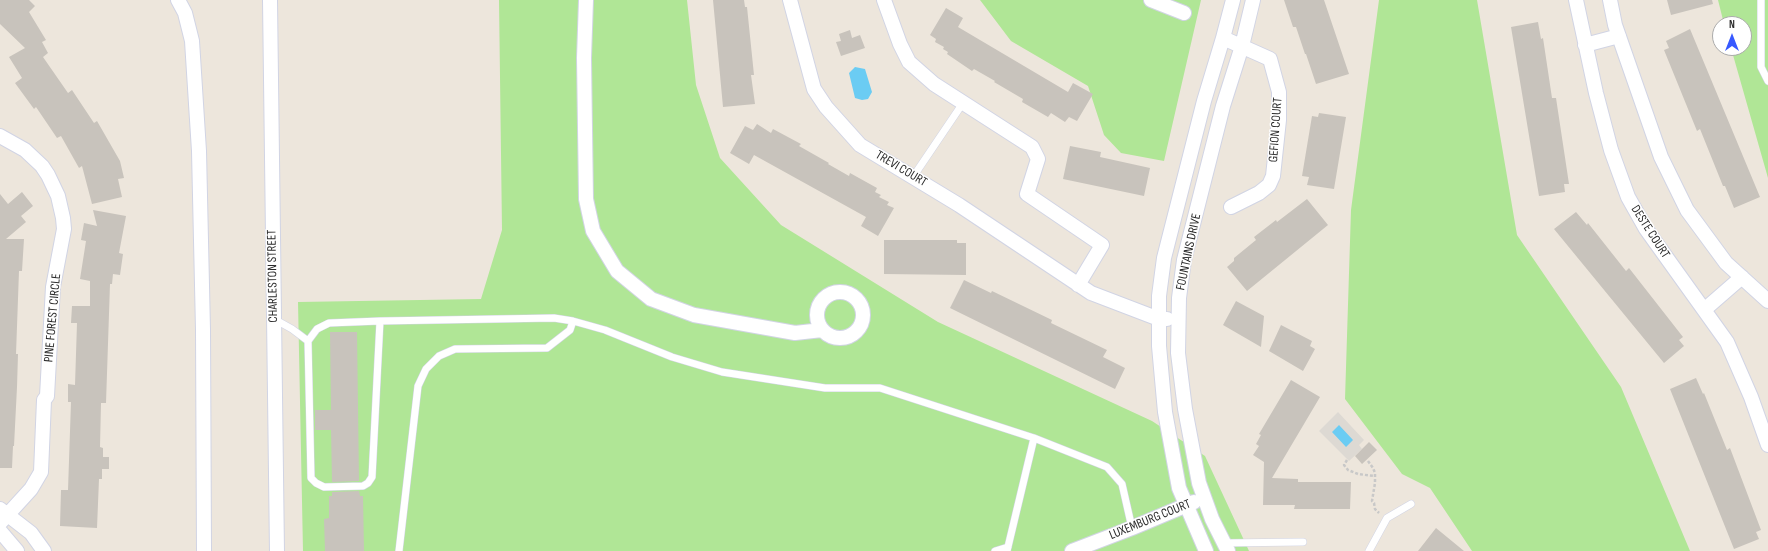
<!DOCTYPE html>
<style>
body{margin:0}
#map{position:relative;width:1768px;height:551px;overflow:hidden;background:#ede6dc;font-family:"Sofia Sans Condensed",sans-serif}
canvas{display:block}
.north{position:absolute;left:1712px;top:16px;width:40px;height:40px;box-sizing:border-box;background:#fff;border:1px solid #aaa;border-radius:50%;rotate:0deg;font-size:11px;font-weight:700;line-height:16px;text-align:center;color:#2a2a2a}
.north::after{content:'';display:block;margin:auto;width:14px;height:18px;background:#3759ff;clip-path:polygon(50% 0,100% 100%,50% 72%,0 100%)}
</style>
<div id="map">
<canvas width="1768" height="551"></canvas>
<div class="north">N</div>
</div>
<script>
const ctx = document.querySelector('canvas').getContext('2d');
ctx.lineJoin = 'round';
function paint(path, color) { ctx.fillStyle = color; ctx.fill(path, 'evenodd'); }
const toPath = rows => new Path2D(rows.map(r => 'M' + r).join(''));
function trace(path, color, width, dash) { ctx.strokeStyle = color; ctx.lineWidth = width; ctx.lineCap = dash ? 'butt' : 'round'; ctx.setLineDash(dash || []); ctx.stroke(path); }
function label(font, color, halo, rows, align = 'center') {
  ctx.font = font + ' "Sofia Sans Condensed",sans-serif'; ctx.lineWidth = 3; ctx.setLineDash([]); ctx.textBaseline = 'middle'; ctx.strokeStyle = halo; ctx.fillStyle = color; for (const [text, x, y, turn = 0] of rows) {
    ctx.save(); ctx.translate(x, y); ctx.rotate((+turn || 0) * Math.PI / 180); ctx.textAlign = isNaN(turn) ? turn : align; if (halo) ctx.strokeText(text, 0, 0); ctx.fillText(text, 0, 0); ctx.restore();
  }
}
paint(toPath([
 [499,0,687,0,696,85,720,158,781,225,938,322,1152,421,1205,456,1249,551,303,551,298,302,481,299,502,230],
 [980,0,1201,0,1164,161,1121,153,1104,135,1088,86,1011,41],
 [1379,0,1477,0,1517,235,1621,387,1690,551,1472,551,1430,488,1402,474,1345,399,1351,210],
 [1718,0,1768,0,1768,178,1731,48,1744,48,1744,24,1724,24]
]), '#b0e696');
paint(toPath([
 [1338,412,1364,440,1359,445,1362,449,1349,461,1319,431]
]), '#ddd9d3');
paint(toPath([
 [855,67,865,69,872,92,868,99,862,100,855,98,849,73],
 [1339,425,1353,440,1346,447,1332,432]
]), '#6bccf3');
paint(toPath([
 [0,0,29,0,35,6,29,12,46,40,42,42,48,53,43,57,68,93,72,90,94,123,97,121,120,161,124,178,118,179,122,197,92,204,82,166,79,168,61,136,57,138,36,107,34,109,15,83,22,78,9,57,25,48,0,24],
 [713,0,744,0,745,7,747,7,754,75,751,75,755,104,723,107],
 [1284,0,1324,0,1349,74,1316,84,1306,54,1305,54,1296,27,1293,27],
 [1667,0,1712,0,1713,4,1671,15],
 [946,8,963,18,958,27,1068,92,1073,83,1093,94,1077,121,1069,117,1065,122,1051,113,1048,117,1022,102,1023,99,994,82,995,81,974,69,972,71,947,54,948,52,943,49,944,47,935,42,936,39,930,35],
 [1538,22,1541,39,1543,38,1552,98,1556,98,1569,184,1564,184,1565,192,1539,196,1511,27],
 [1690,29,1760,197,1734,208,1725,186,1723,186,1700,129,1697,131,1664,50,1669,48,1666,41],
 [850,30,852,38,860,35,865,48,841,56,836,42,841,41,839,34],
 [1319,113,1346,117,1334,189,1307,185,1309,177,1302,176,1312,116,1318,117],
 [757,124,771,133,773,129,801,144,799,146,829,163,828,164,849,176,850,173,877,188,875,192,881,195,879,197,889,202,887,205,894,208,878,236,861,226,866,217,754,155,749,164,730,153,745,126,753,130],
 [1070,146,1101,152,1100,157,1150,168,1144,196,1063,179],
 [22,192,33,206,21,216,26,222,6,239,24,239,22,271,19,271,16,354,18,354,17,387,14,446,13,446,12,468,0,468,0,194,8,204],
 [1307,199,1328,225,1247,291,1227,267,1234,261,1234,258,1256,240,1254,237,1276,220,1277,222],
 [93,210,126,216,119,253,123,254,120,275,113,274,112,284,110,284,106,403,101,403,100,447,103,448,103,457,109,457,109,469,102,469,102,479,99,479,97,528,60,526,61,490,68,490,71,402,68,402,68,384,75,385,77,323,71,323,72,306,90,306,90,281,80,279,86,241,81,240,84,223,97,226],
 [1576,212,1587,225,1588,223,1626,271,1629,268,1683,337,1679,340,1684,346,1664,363,1554,229],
 [884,240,957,240,957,243,966,243,966,275,884,274],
 [964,280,991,293,992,291,1052,320,1051,323,1107,350,1103,357,1125,368,1115,389,950,308],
 [1236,301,1264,316,1261,347,1223,325],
 [1281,325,1312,341,1310,346,1315,349,1303,371,1269,351],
 [330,332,357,332,359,481,332,482,331,430,315,430,315,410,331,410],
 [1696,378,1703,394,1704,393,1727,450,1730,448,1761,530,1756,532,1759,539,1734,549,1670,389],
 [1291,380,1320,397,1272,478,1298,479,1298,482,1351,482,1350,509,1294,509,1295,505,1263,505,1264,462,1253,455,1259,446,1256,444,1261,435,1259,434],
 [1369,442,1377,450,1362,464,1355,456],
 [359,491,360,496,363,496,364,551,325,551,324,519,329,518,329,496,332,496,332,492],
 [1436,528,1464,551,1418,551]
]), '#c8c3bc');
const lane = toPath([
 [1761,0,1761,67,1768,81],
 [913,177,963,103],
 [274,319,292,329,308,341,311,478,316,483,324,487,363,486,368,483,372,477,380,321,329,323,317,329,308,341],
 [380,321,554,318,573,321,605,330,672,357,722,372,825,388,880,388,1034,438],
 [1224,543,1303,542],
 [399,551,418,386,426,369,439,356,455,349,547,348,570,330,573,321],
 [995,551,1008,547],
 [1007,551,1034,438,1107,467,1122,484,1132,528],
 [1369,551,1387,518,1411,504]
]);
const street = toPath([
 [178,0,185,13,192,41,199,151,203,330,204,551],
 [270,0,277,551],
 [586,0,584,58,586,199,593,231,617,271,651,299,694,315,795,333,822,330],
 [790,0,814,89,826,107,860,145,959,205,1091,293,1159,319,1167,319],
 [884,0,900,44,909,62,934,84,1032,147,1038,159,1027,194,1102,245,1078,285],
 [1151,0,1184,13],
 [1576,0,1596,93,1611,150,1628,197,1646,229,1727,342,1751,397,1768,445],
 [1610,0,1615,25,1661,157,1687,210,1726,263,1768,301],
 [1223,38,1270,59,1279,92,1279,120,1273,176,1269,185,1259,193,1231,207],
 [1585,45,1619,36],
 [0,136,25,150,42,166,48,175,58,196,63,218,64,229,53,287,47,396,44,400,41,472,31,489,0,523],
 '817 315a23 23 0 1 1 46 0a23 23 0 1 1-46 0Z',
 [1704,310,1742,277],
 [0,509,31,533,44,551],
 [0,531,17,551],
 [1072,551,1132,528,1194,502],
 [1206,551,1179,488,1165,412,1159,346,1159,296,1164,258,1204,101,1223,38,1233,0],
 [1228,551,1212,519,1199,483,1185,409,1178,353,1179,298,1184,260,1223,106,1242,46,1253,0]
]);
trace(lane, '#d1d4e4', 8);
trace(street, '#d1d4e4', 16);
trace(toPath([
 [1347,460,1344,465,1348,470,1358,474,1374,476],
 [1368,461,1373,468,1375,473,1375,483,1372,501,1374,503,1375,509,1379,513]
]), '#c8c8c8', 2.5, [3, 2]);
trace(lane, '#fff', 7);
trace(street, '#fff', 14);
label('13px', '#2a2a2a', '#fff', [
 ["GEFION COURT",1276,130,-86],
 ["TREVI COURT",901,169,31],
 ["DESTE COURT",1650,232,57],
 ["FOUNTAINS DRIVE",1189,252,-78],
 ["CHARLESTON STREET",273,276,-91],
 ["PINE FOREST CIRCLE",53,318,-85],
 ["LUXEMBURG COURT",1150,520,-22]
]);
</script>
